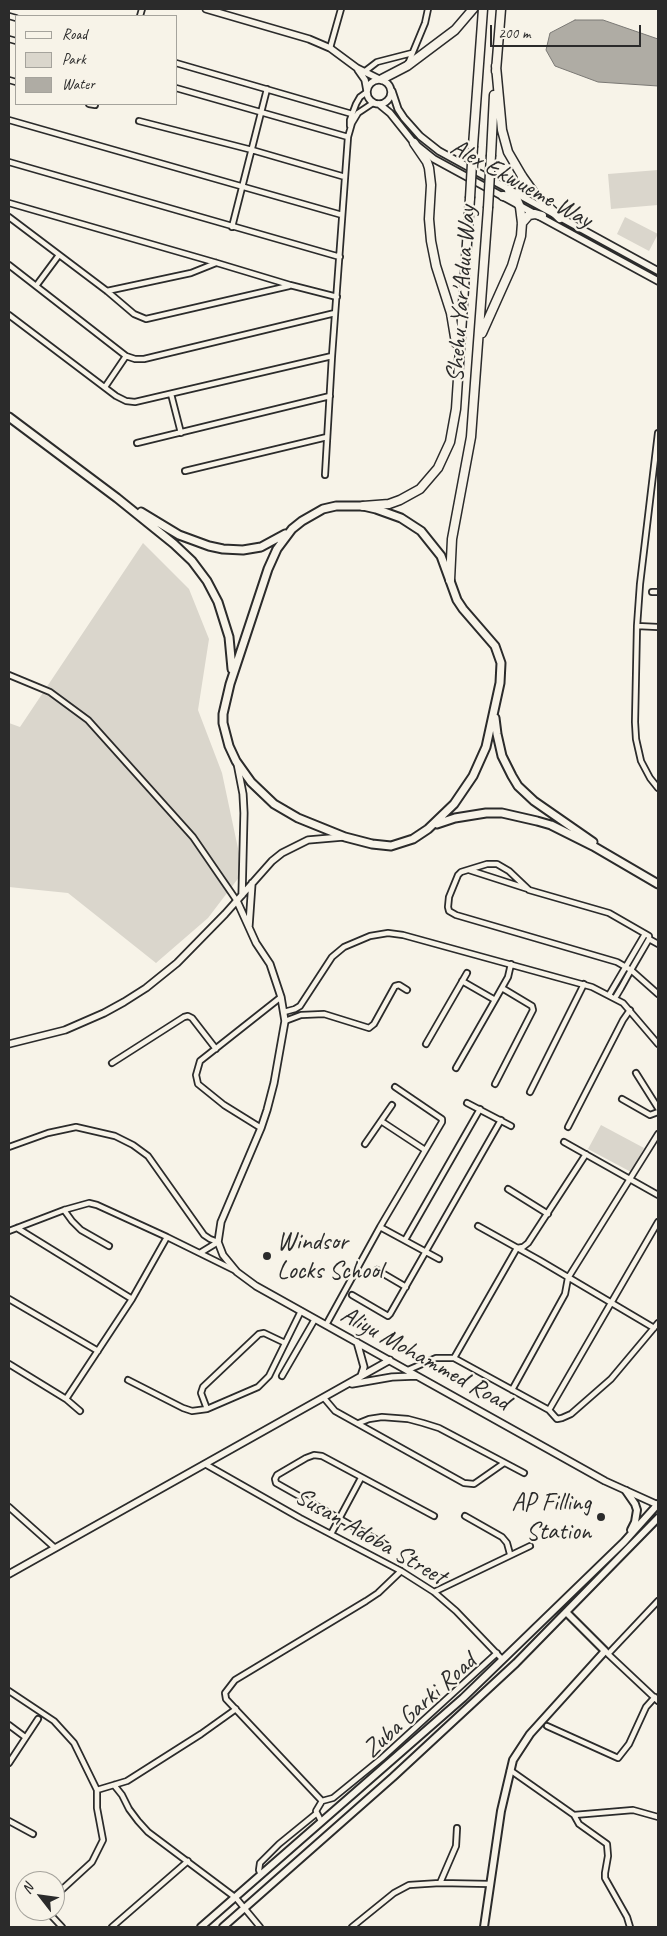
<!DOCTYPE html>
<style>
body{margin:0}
#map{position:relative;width:667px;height:1936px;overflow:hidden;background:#f7f3e8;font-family:Caveat,sans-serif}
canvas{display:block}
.frame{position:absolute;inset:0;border:10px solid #2b2b2b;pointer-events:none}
.legend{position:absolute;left:15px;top:15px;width:162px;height:90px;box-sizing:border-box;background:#f7f3e8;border:1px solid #a5a39c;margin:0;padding:6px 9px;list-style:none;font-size:15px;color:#2b2b2b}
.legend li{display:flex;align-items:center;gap:10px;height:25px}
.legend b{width:25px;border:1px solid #a5a39c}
.north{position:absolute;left:15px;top:1871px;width:50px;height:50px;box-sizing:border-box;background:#f7f3e8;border:1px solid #a5a39c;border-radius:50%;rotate:300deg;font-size:14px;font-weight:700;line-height:20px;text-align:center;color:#2b2b2b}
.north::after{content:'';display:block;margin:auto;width:18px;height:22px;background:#2b2b2b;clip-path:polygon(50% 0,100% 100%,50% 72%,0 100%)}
.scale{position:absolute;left:490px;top:25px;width:151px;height:22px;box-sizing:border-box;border:2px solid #2b2b2b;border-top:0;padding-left:6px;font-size:15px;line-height:18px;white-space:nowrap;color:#2b2b2b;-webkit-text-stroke:4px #f7f3e8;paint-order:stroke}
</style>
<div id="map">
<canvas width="667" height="1936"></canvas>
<div class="frame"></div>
<ul class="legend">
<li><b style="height:6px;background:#f7f3e8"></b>Road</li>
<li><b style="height:14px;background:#dad6cc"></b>Park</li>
<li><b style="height:14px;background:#afaca4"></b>Water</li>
</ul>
<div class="north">N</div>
<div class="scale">200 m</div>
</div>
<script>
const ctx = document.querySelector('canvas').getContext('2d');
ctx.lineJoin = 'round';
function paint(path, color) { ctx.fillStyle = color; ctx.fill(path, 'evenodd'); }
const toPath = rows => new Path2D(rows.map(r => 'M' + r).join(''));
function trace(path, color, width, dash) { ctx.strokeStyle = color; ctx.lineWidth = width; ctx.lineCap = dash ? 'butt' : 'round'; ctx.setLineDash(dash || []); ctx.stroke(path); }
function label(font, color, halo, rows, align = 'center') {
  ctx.font = font + ' Caveat,sans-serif'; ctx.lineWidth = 4.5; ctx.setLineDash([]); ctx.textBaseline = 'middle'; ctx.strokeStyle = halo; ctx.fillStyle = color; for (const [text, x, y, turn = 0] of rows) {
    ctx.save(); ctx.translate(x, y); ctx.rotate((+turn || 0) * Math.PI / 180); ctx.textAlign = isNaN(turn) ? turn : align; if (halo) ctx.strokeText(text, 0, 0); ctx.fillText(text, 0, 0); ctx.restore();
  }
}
paint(toPath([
 [658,170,658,205,611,209,608,174],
 [625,217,658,234,649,251,617,234],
 [143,543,189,589,209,639,198,710,222,773,243,872,208,918,156,963,68,893,9,887,9,723,20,727],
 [601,1125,644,1148,631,1172,588,1149]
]), '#dad6cc');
const water = toPath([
 [575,20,603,20,658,39,658,86,598,82,555,66,546,50,550,33,575,20]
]);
paint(water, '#afaca4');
trace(water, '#7a7874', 1);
const minor = toPath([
 [9,16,16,18],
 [140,16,142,9],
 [9,39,16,41],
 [330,48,341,9],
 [176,63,352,114],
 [408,64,425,23,428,9],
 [364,72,377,62,412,53],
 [9,80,16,82],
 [176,88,348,137],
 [89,104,95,105],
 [9,120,342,215],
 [139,121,252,150,345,177],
 [350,126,350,120,356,104,360,97,367,92],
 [9,162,340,257],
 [9,203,217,263,290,285,337,297],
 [9,217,107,291,134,314,146,319,289,286],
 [232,227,267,89],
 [9,265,126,356],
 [36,286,59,255],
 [107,291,191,273,216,263],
 [9,315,116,396,126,401,135,402,332,356],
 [105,387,126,356,135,359,144,359,335,313],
 [171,394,181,433],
 [658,433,640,584,637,626,635,722,636,739,641,761,650,778,658,788],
 [137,443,330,396],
 [185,471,327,437],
 [325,475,332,356,348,137,352,123,358,113,373,103],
 [652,592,658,592],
 [637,626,658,627],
 [9,675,50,692,88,720,193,837,237,901],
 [469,870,528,889],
 [649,939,658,944],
 [609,995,645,934],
 [615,998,621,988,631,970,649,939,649,936,609,913,529,890,509,871,497,864,487,864,461,872,458,875,449,897,448,907,449,911,456,915,617,962,631,970,658,994],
 [495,1000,508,977,511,964],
 [284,1012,295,1009,300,1006,332,957,344,947,370,936,388,933,403,935,592,987,623,1003,658,1044],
 [285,1021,301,1015,324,1014,369,1028,374,1024,395,986,399,985,407,990],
 [426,1044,467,973],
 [112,1063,184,1017,188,1016,192,1018,216,1049],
 [456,1068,495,1000,462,981],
 [636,1073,658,1108],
 [495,1084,533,1010,532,1006,502,988],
 [530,1092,584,984],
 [622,1099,650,1115,658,1112],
 [467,1103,511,1126],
 [381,1121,425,1150],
 [568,1127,623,1020,630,1010],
 [261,1128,224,1105,198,1084,196,1075,200,1061,281,997],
 [564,1142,658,1195],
 [365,1144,392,1105],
 [9,1147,48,1133,76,1127,115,1136,133,1145,148,1156,204,1235,210,1239,218,1242],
 [508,1189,548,1214],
 [64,1210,72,1221,81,1230,109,1246],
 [478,1226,539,1260,654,1328],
 [380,1227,439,1259],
 [17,1228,132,1299],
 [9,1231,64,1210,89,1203,97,1205,167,1237,236,1271],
 [405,1240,480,1109],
 [200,1253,218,1242],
 [377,1270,406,1287],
 [352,1295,388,1316,390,1314,501,1120],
 [9,1299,98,1351],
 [326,1325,380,1227,442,1122,442,1119,395,1087],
 [454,1358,517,1248,523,1247,528,1243,586,1154],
 [9,1364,66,1399],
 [408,1370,436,1358,454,1358,549,1410,557,1419,562,1418,571,1414,611,1379,658,1323],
 [282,1376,315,1319],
 [128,1380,183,1408,192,1411,207,1409,258,1387,269,1376,301,1311],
 [512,1390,565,1294,568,1278,658,1134],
 [324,1398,335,1411,464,1483,474,1484,504,1463],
 [207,1409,201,1393,203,1387,259,1334,264,1333,285,1343],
 [549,1410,658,1222],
 [80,1411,66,1399,132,1299,167,1237],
 [359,1423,369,1419,382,1417,408,1419,423,1423,439,1428,524,1473],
 [205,1464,300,1518,401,1571,434,1592,456,1611,502,1659],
 [9,1507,55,1548],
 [465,1516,502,1537,507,1543,510,1554],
 [331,1534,361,1478],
 [386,1545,276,1483,275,1479,277,1475,306,1458,314,1455,322,1456,434,1516],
 [434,1592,530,1546],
 [605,1651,608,1654,658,1601],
 [608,1654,658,1701],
 [9,1691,54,1721,74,1743,97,1790],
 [9,1725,25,1737],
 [547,1726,618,1758,629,1744,646,1707,655,1697],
 [9,1763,38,1719],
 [510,1770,574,1815,633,1810,658,1817],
 [114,1785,122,1795,129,1809,138,1821,148,1832,236,1898,260,1927],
 [322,1801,333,1798,382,1758,497,1653],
 [574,1815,579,1824,607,1844,608,1856,605,1873,605,1878,627,1917,630,1927],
 [9,1821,33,1834],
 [321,1821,316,1811,322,1801,226,1699,225,1693,235,1680,366,1601,378,1593,401,1571],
 [261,1875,259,1870,260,1863,279,1844,317,1813],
 [440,1883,456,1846,457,1828],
 [56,1895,92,1862,103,1840,97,1808,97,1790,127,1781,201,1734,236,1709],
 [47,1911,62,1927],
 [112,1927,188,1861],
 [352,1927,394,1893,409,1885,440,1883,490,1884]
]);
const tertiary = toPath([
 [206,9,309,39,330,48,357,68,379,79],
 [358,70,365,80,367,91],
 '367 92a12 12 0 1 1 24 0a12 12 0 1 1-24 0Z',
 [392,91,398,109,404,118,420,136,439,151,658,271],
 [379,104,390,113,414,143,434,159,658,281],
 [237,763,243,794,244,813,242,895],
 [237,901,256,943,270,964,281,997,285,1021,274,1083,267,1110,261,1128,221,1222,218,1242,223,1255,237,1272,256,1286,605,1481,658,1505],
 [249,926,252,883],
 [9,1044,65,1030,104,1013,124,1002,146,988,177,963,225,914,272,861,282,853,308,840,343,837],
 [357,1342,364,1367,361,1376],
 [352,1384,392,1377,417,1376],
 [9,1574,390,1360]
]);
const secondary = toPath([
 [626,1491,635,1504,637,1510,635,1522,631,1530],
 [201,1927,463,1698,624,1542,658,1504],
 [223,1927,393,1777,516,1663,658,1518],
 [484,1927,501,1811,513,1760,530,1734,605,1651,566,1612]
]);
const primary = toPath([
 [9,417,117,498,174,544,192,561,207,581,218,602,229,637,232,669],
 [336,506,363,506,376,509,401,518,421,531,441,556,457,600,463,609,495,646,501,663,500,683,486,747,473,776,454,804,428,829,413,839,391,846,372,844,345,837,298,818,274,804,251,782,236,761,229,746,223,723,223,714,230,684,268,569,277,549,292,529,302,521,323,509,336,506],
 [141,512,179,535,209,546,223,549,243,550,261,547,285,534],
 [495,718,497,734,502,756,512,776,518,786,534,801,593,842],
 [437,824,455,818,486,813,502,813,537,821,551,825,593,846,658,884]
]);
const motorway = toPath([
 [496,66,502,130,508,152,522,176,534,193,560,218],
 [496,71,501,9],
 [382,79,407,66,455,30,473,9],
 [414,143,427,162,429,168,431,185,429,219,431,241,436,266,451,313,456,343],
 [473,146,483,9],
 [491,155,494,95],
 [503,196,513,197,518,193,522,186,522,176],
 [522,223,529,215,535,214,542,216],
 [482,333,512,266,521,236,522,223,520,207,516,198,509,190],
 [363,506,389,504,400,500,420,489,438,468,450,442,456,409,470,198],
 [450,580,452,539,471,437,488,208]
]);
trace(minor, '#2b2b2b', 8);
trace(tertiary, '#2b2b2b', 9);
trace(secondary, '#2b2b2b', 10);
trace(primary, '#2b2b2b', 11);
trace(motorway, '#2b2b2b', 11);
trace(minor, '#f7f3e8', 4.5);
trace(tertiary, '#f7f3e8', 5.5);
trace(secondary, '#f7f3e8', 6);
trace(primary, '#f7f3e8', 7);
trace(motorway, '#f7f3e8', 8);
const motorwayBridge = toPath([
 [470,198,473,146],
 [488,208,491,155]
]);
trace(motorwayBridge, '#2b2b2b', 11, []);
trace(motorwayBridge, '#f7f3e8', 8);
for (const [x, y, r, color] of [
 [267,1256,5,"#2b2b2b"],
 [601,1517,5,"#2b2b2b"]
]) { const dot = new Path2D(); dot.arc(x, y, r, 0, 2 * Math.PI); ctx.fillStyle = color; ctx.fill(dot); trace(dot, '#f7f3e8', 2); }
label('25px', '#2b2b2b', '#f7f3e8', [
 ["Alex Ekwueme Way",521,184,29],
 ["Shehu Yar'Adua Way",462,294,-86],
 ["Aliyu Mohammed Road",425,1359,29],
 ["Susan Adoba Street",370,1537,30],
 ["Zuba Garki Road",420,1706,-42]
]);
label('25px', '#2b2b2b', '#f7f3e8', [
 ["Windsor",277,1242],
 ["Locks School",277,1271],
 ["AP Filling",591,1503,"right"],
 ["Station",591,1532,"right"]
], 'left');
</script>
